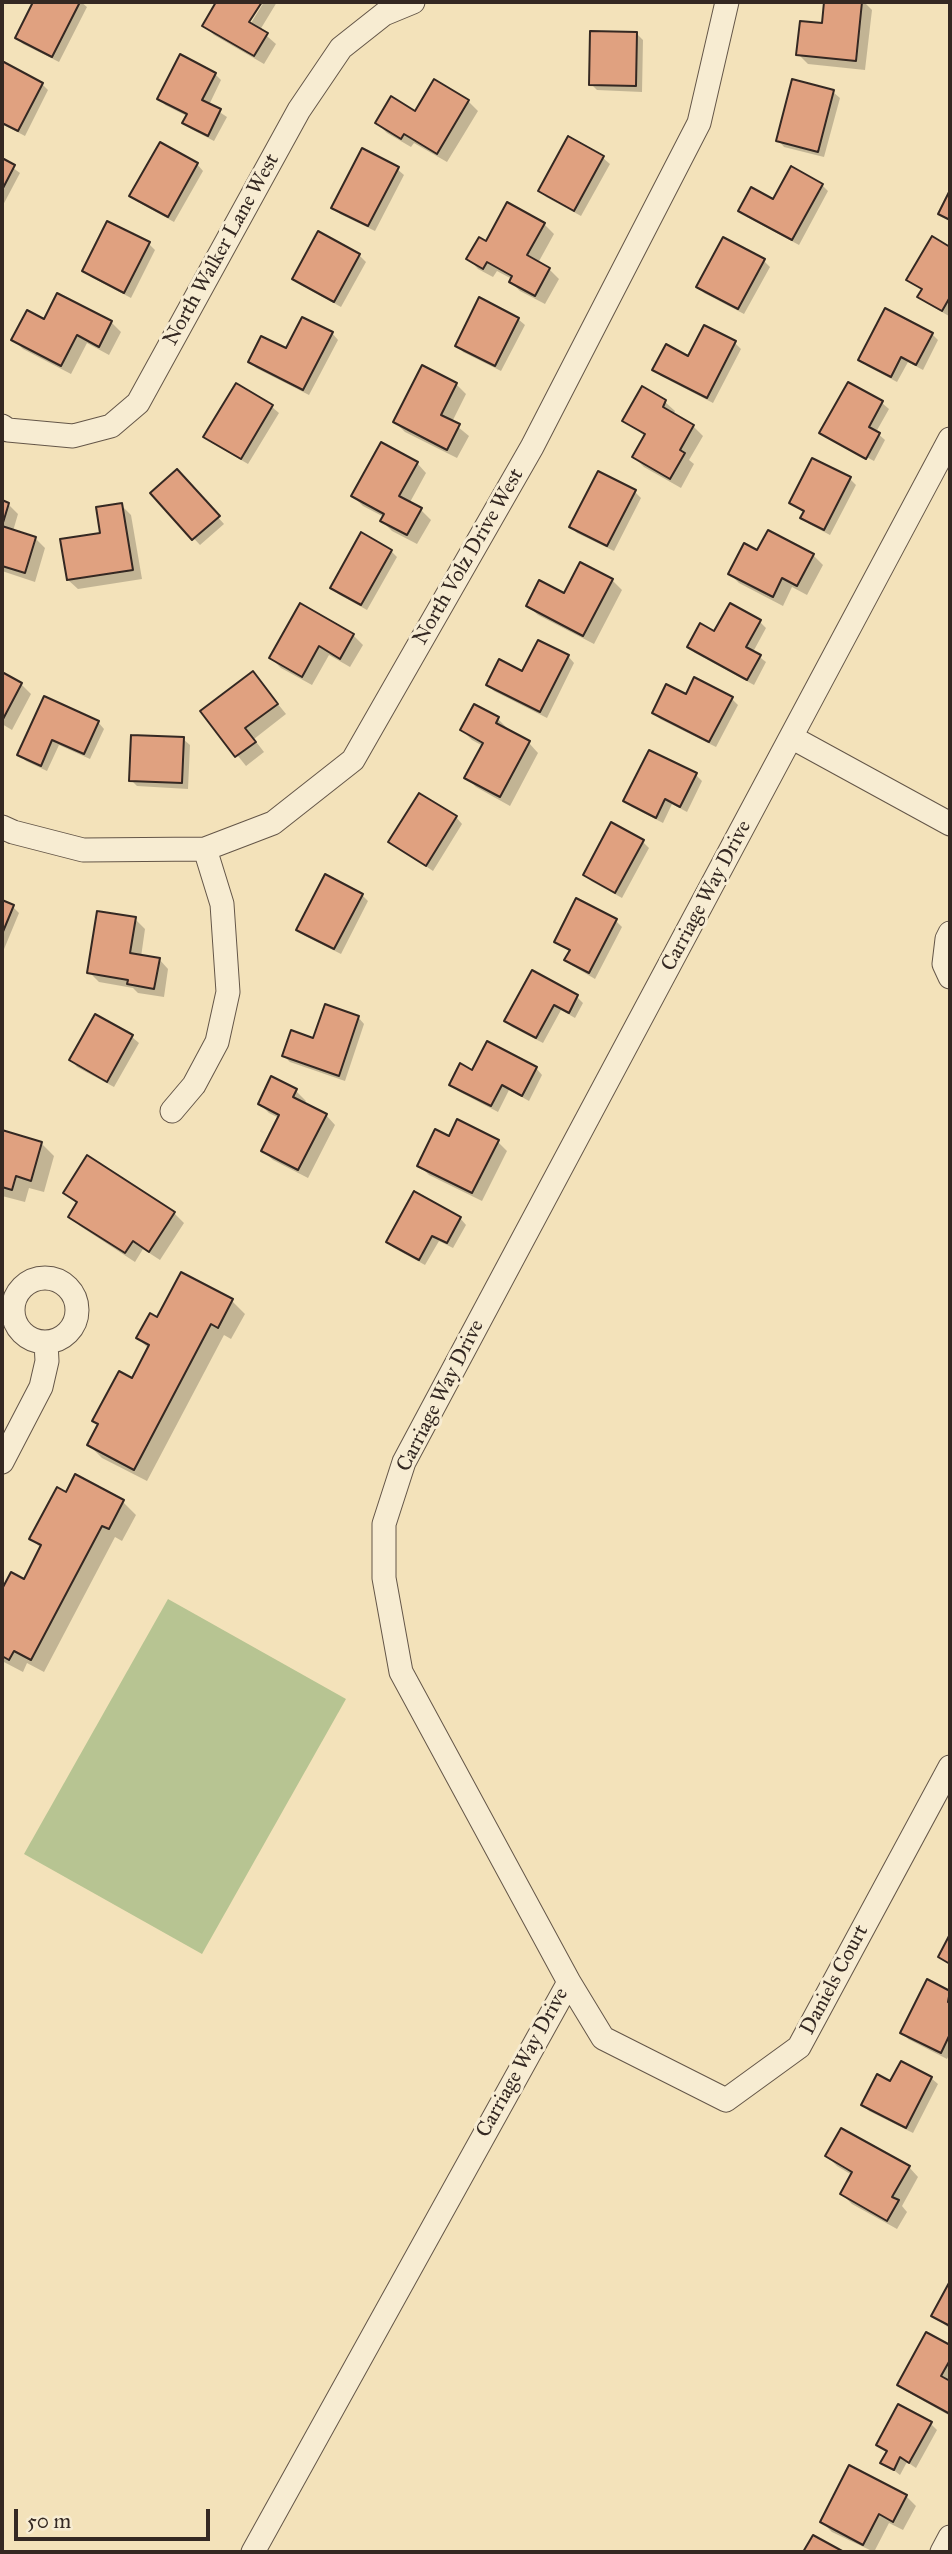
<!DOCTYPE html>
<style>
body{margin:0}
#map{position:relative;width:952px;height:2554px;overflow:hidden;background:#f3e2ba;font-family:"IM FELL Great Primer",serif}
canvas{display:block}
.frame{position:absolute;inset:0;border:4px solid #342822;pointer-events:none}
.scale{position:absolute;left:14px;top:2509px;width:196px;height:32px;box-sizing:border-box;border:4px solid #342822;border-top:0;padding-left:9px;font-size:21px;line-height:24px;white-space:nowrap;color:#342822;-webkit-text-stroke:5px #f7ecd2;paint-order:stroke}
</style>
<div id="map">
<canvas width="952" height="2554"></canvas>
<div class="frame"></div>
<div class="scale">50 m</div>
</div>
<script>
const ctx = document.querySelector('canvas').getContext('2d');
ctx.lineJoin = 'round';
function paint(path, color) { ctx.fillStyle = color; ctx.fill(path, 'evenodd'); }
const toPath = rows => new Path2D(rows.map(r => 'M' + r).join(''));
function trace(path, color, width, dash) { ctx.strokeStyle = color; ctx.lineWidth = width; ctx.lineCap = dash ? 'butt' : 'round'; ctx.setLineDash(dash || []); ctx.stroke(path); }
function label(font, color, halo, rows, align = 'center') {
  ctx.font = font + ' "IM FELL Great Primer",serif'; ctx.lineWidth = 6; ctx.setLineDash([]); ctx.textBaseline = 'middle'; ctx.strokeStyle = halo; ctx.fillStyle = color; for (const [text, x, y, turn = 0] of rows) {
    ctx.save(); ctx.translate(x, y); ctx.rotate((+turn || 0) * Math.PI / 180); ctx.textAlign = isNaN(turn) ? turn : align; if (halo) ctx.strokeText(text, 0, 0); ctx.fillText(text, 0, 0); ctx.restore();
  }
}
paint(toPath([
 [168,1599,346,1699,202,1954,24,1854]
]), '#b7c492');
paint(toPath([
 [35,2,81,2,87,7,59,62,23,44,17,38],
 [218,2,260,2,243,29,246,31,264,2,277,2,260,30,276,44,264,64,214,35,204,25],
 [826,2,864,2,872,10,865,70,808,64,798,54,824,25],
 [637,34,643,40,642,92,597,90,591,84],
 [2,63,42,84,48,90,25,136,2,124],
 [215,74,221,80,209,105,227,117,214,141,191,129,185,122,187,116,165,105,159,98],
 [833,92,840,98,824,157,784,147,778,140],
 [468,101,478,111,447,162,414,143,411,147,387,133,377,123],
 [569,138,603,158,610,164,581,216,546,197,540,191],
 [2,160,20,173,2,207],
 [197,164,203,171,174,222,138,202,131,196],
 [397,169,404,175,375,231,340,214,333,207],
 [822,185,828,191,799,245,747,217,740,210],
 [544,224,554,234,538,263,549,269,559,279,545,304,520,291,511,282,512,279,497,271,493,277,478,269,469,259,486,243],
 [724,239,764,261,770,267,744,314,704,293,698,286],
 [932,239,950,249,949,316,926,303,919,296,923,291,909,280],
 [149,244,155,250,131,298,91,277,84,271],
 [359,255,366,262,341,307,301,285,294,279],
 [518,319,525,325,501,371,463,352,457,345],
 [45,321,111,322,121,332,109,355,87,343,71,374,23,349,13,339],
 [332,333,338,340,309,395,256,368,250,362],
 [932,334,938,340,923,370,908,362,897,382,867,366,860,360],
 [735,343,741,349,713,403,661,376,654,370],
 [456,384,466,394,452,422,469,436,457,458,405,432,395,422],
 [848,384,882,403,889,409,876,432,885,440,874,461,826,435,826,438,821,433],
 [237,385,272,407,279,413,248,464,212,443,206,437],
 [643,389,665,402,675,411,673,415,693,426,703,436,689,460,694,464,681,488,644,467,634,457,646,437,625,421],
 [417,463,426,473,409,504,421,510,431,520,417,544,392,531,382,521,384,517,363,506,353,496],
 [183,478,224,524,200,545,152,493],
 [850,479,856,485,830,535,809,524,803,518,805,513,791,502],
 [635,492,641,498,614,551,577,533,571,527],
 [2,502,8,504,18,514,13,531,35,538,45,548,35,582,2,571],
 [121,505,131,515,142,579,78,589,68,580],
 [391,551,397,557,367,610,338,594,332,587],
 [758,553,813,555,823,565,807,595,792,587,783,606,739,583,730,574],
 [612,580,622,590,594,644,538,615,528,606],
 [731,606,760,622,766,628,753,652,766,662,754,685,695,653,689,647,715,634],
 [353,635,363,645,350,667,329,655,312,685,281,668,271,658],
 [568,656,574,663,547,718,494,691,488,685],
 [253,673,286,714,254,739,264,752,246,766,202,711],
 [2,674,21,684,31,694,12,730,2,724],
 [687,696,732,699,738,705,716,747,660,719,654,712],
 [45,698,98,722,104,729,90,759,59,745,47,771,26,761,20,755],
 [475,706,498,719,508,729,507,731,529,743,538,753,510,806,476,787,466,777,483,746,472,740,462,730],
 [183,739,190,745,188,789,137,786,131,780],
 [696,775,702,781,687,812,672,804,663,823,632,807,625,801],
 [456,817,462,824,433,871,390,842],
 [643,842,649,848,622,898,591,881,585,874],
 [362,895,368,901,341,954,305,936,298,930],
 [2,902,13,907,19,913,2,954],
 [135,919,145,929,141,957,159,959,168,969,164,997,138,993,133,988,99,982,89,972],
 [616,921,622,927,595,979,573,966,566,960,571,952,556,942],
 [533,972,577,997,583,1003,575,1018,561,1010,543,1043,512,1027,506,1021],
 [95,1016,132,1037,139,1043,114,1087,77,1067,71,1060],
 [358,1017,364,1024,345,1081,290,1062,284,1056],
 [536,1068,542,1075,529,1101,509,1090,498,1112,458,1091,451,1084,473,1072],
 [296,1091,306,1101,304,1104,326,1115,335,1125,308,1178,273,1160,263,1151,279,1118,269,1113,260,1104],
 [2,1132,41,1143,54,1156,44,1192,29,1188,25,1202,2,1196],
 [450,1138,498,1142,507,1151,482,1201,429,1175,419,1165],
 [65,1193,174,1213,184,1223,160,1260,143,1249,135,1262,80,1226,70,1217,78,1205],
 [460,1218,466,1225,453,1248,439,1241,425,1265,394,1248,388,1242],
 [232,1301,245,1314,231,1339,224,1335,147,1481,102,1458,89,1445,99,1426,95,1421,132,1381,149,1349,138,1338,158,1319],
 [76,1477,123,1502,136,1515,122,1541,115,1537,44,1672,27,1663,23,1672,2,1661,2,1593,11,1575,25,1582,42,1549,31,1539,66,1495],
 [927,1981,950,1993,950,2053,947,2059,908,2039,902,2032],
 [931,2078,938,2084,913,2133,869,2111,863,2105,891,2084],
 [827,2156,909,2167,918,2177,902,2206,907,2212,897,2229,852,2204,842,2194,852,2175,837,2166],
 [950,2285,950,2329,933,2315],
 [927,2334,950,2347,950,2378,948,2382,950,2383,950,2416,906,2391,899,2385],
 [931,2424,937,2430,916,2468,907,2462,900,2475,883,2462,888,2453,878,2445],
 [906,2496,916,2506,903,2530,889,2523,874,2552,832,2532,822,2522]
]), '#0003');
const building = toPath([
 [33,2,80,2,52,57,15,38,33,2],
 [216,2,262,2,249,22,268,33,254,56,202,26,216,2],
 [824,2,862,2,856,61,796,55,800,21,822,23,824,2],
 [590,31,637,32,636,86,589,85,590,31],
 [180,54,216,73,202,100,221,109,208,136,182,123,187,114,157,99,180,54],
 [2,61,43,83,18,131,2,123,2,61],
 [434,79,469,100,437,154,404,134,401,139,375,123,391,96,415,111,434,79],
 [792,79,834,90,818,152,776,141,792,79],
 [568,136,604,156,574,211,538,191,568,136],
 [160,142,198,163,168,217,129,196,160,142],
 [362,148,399,167,368,226,331,208,362,148],
 [2,158,15,165,2,190,2,158],
 [791,166,823,184,792,240,738,211,751,187,773,199,791,166],
 [950,190,950,220,938,214,950,190],
 [507,202,545,223,527,255,550,268,535,296,509,282,512,276,487,262,483,269,466,259,479,237,486,241,507,202],
 [107,221,150,242,124,293,82,271,107,221],
 [318,231,360,254,334,302,292,279,318,231],
 [932,236,950,247,950,297,942,311,917,297,922,289,906,280,932,236],
 [723,237,765,259,738,309,696,287,723,237],
 [57,293,112,321,99,347,77,335,61,366,11,340,27,310,44,319,57,293],
 [479,297,519,318,495,366,455,346,479,297],
 [885,308,933,333,916,365,901,357,891,377,858,360,885,308],
 [302,317,333,332,303,390,248,362,261,336,286,348,302,317],
 [704,325,736,341,707,398,652,370,666,344,688,356,704,325],
 [422,365,457,383,441,415,460,424,447,450,393,422,422,365],
 [848,382,883,401,869,427,880,433,866,459,819,433,848,382],
 [236,383,273,405,241,459,203,437,236,383],
 [642,386,666,400,663,407,694,425,680,450,685,453,670,479,632,457,645,434,622,421,642,386],
 [381,442,418,462,399,496,422,508,407,535,380,521,384,514,351,496,381,442],
 [812,458,851,477,824,530,800,518,804,511,789,503,812,458],
 [177,469,220,516,192,540,150,493,177,469],
 [598,471,636,490,607,546,569,527,598,471],
 [2,500,9,503,2,526,36,537,25,573,2,566,2,500],
 [122,503,133,570,67,580,60,539,100,533,96,507,122,503],
 [768,530,814,554,797,586,782,578,773,597,728,574,744,543,757,550,768,530],
 [361,532,392,550,361,605,330,588,361,532],
 [580,562,613,579,583,636,526,606,539,580,564,593,580,562],
 [300,603,354,634,340,659,319,646,302,677,269,658,300,603],
 [730,603,761,620,746,647,761,655,747,680,687,647,700,623,714,631,730,603],
 [538,640,569,655,540,712,486,685,499,659,522,671,538,640],
 [253,671,278,704,245,728,256,742,235,757,200,711,253,671],
 [2,672,22,683,2,721,2,672],
 [694,677,733,697,709,742,652,713,666,684,686,694,694,677],
 [44,696,99,721,84,754,52,740,41,766,17,755,44,696],
 [474,704,499,717,496,723,530,741,500,797,464,778,483,743,460,730,474,704],
 [131,735,184,737,182,783,129,781,131,735],
 [649,750,697,773,680,807,665,799,656,818,623,801,649,750],
 [419,793,457,816,426,866,388,842,419,793],
 [611,822,644,840,615,893,583,875,611,822],
 [325,874,363,894,334,949,296,930,325,874],
 [576,898,617,919,589,973,564,960,570,950,554,942,576,898],
 [2,900,14,905,2,934,2,900],
 [97,911,136,917,130,953,160,958,154,989,127,984,128,980,87,973,97,911],
 [532,970,578,995,569,1013,554,1005,536,1038,504,1021,532,970],
 [325,1004,359,1016,339,1076,282,1056,291,1030,313,1038,325,1004],
 [95,1014,133,1035,107,1082,69,1060,95,1014],
 [487,1041,537,1067,522,1096,502,1085,491,1106,449,1085,460,1063,472,1070,487,1041],
 [271,1076,297,1089,293,1097,327,1114,298,1170,261,1151,279,1115,258,1104,271,1076],
 [457,1119,499,1140,472,1193,417,1166,435,1129,449,1136,457,1119],
 [2,1130,42,1142,31,1181,16,1176,12,1190,2,1187,2,1130],
 [87,1155,175,1212,149,1252,133,1241,125,1253,68,1217,77,1202,63,1193,87,1155],
 [414,1191,461,1217,447,1243,432,1236,419,1260,386,1242,414,1191],
 [181,1272,233,1299,218,1328,211,1324,134,1470,87,1445,98,1424,92,1421,119,1371,132,1378,149,1345,136,1338,150,1313,157,1317,181,1272],
 [75,1474,124,1500,109,1529,102,1526,31,1660,14,1651,9,1660,2,1656,2,1589,11,1572,24,1579,41,1545,29,1539,57,1487,66,1492,75,1474],
 [950,1934,950,1964,938,1957,950,1934],
 [927,1979,950,1991,948,2002,950,2003,950,2034,941,2053,900,2033,927,1979],
 [901,2061,932,2077,906,2128,861,2105,877,2074,890,2081,901,2061],
 [841,2128,910,2166,892,2197,899,2200,887,2221,840,2194,852,2172,825,2156,841,2128],
 [950,2281,950,2326,931,2316,950,2281],
 [926,2332,950,2345,950,2360,941,2376,950,2381,950,2414,897,2385,926,2332],
 [898,2404,932,2422,909,2463,900,2457,894,2470,880,2463,887,2451,876,2445,898,2404],
 [849,2465,907,2495,893,2522,879,2514,863,2545,820,2522,849,2465],
 [813,2535,844,2552,803,2552,813,2535]
]);
paint(building, '#e0a180');
trace(building, '#342822', 2);
const street = toPath([
 [2,426,8,430,73,436,111,426,138,403,299,110,341,48,384,14,413,2],
 [950,439,404,1462,384,1524,384,1578,401,1672,569,1982,603,2038,726,2100,799,2047,950,1767],
 [791,737,950,824],
 [2,827,13,832,83,850,205,849,273,823,353,760,532,447,699,123,727,2],
 [950,933,947,939,944,964,950,977],
 [172,1111,194,1085,217,1042,228,992,222,904,205,849],
 '13 1310a32 32 0 1 1 64 0a32 32 0 1 1-64 0Z',
 [2,1462,41,1387,47,1361,46,1343],
 [253,2552,569,1982],
 [942,2552,950,2537]
]);
trace(street, '#645648', 25);
trace(street, '#f7ecd2', 23);
label('21px', '#342822', '#f7ecd2', [
 ["North Walker Lane West",222,250,-61],
 ["North Volz Drive West",469,557,-60],
 ["Carriage Way Drive",707,896,-62],
 ["Carriage Way Drive",441,1396,-63],
 ["Daniels Court",835,1980,-62],
 ["Carriage Way Drive",523,2063,-61]
]);
</script>
